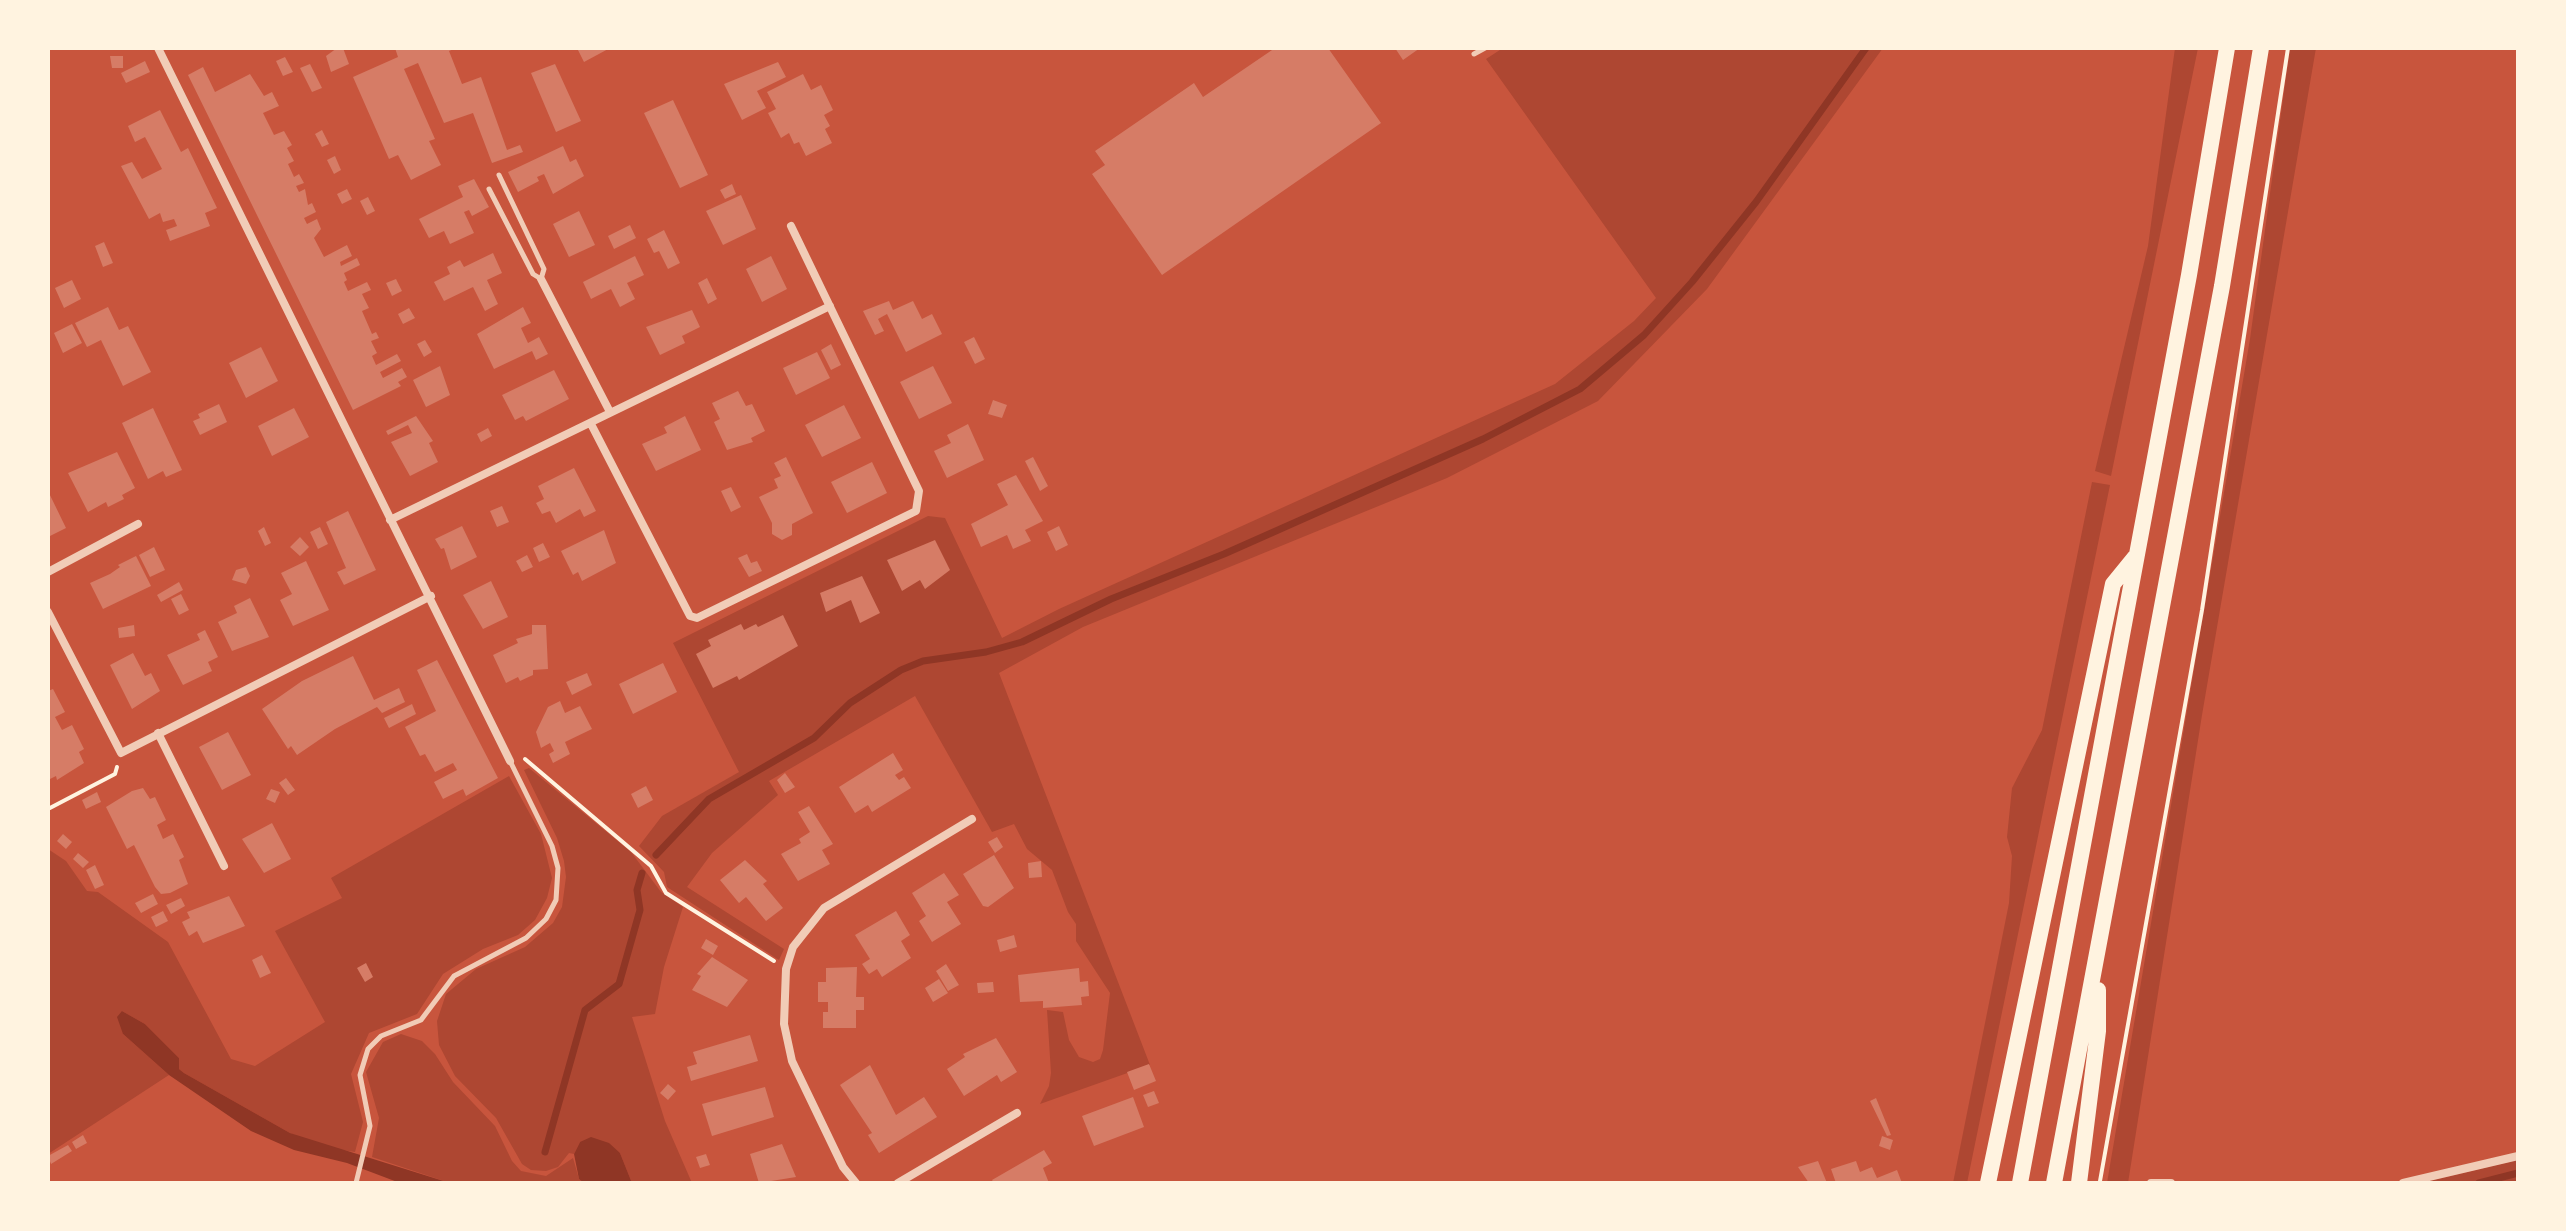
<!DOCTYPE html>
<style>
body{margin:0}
#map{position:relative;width:2566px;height:1231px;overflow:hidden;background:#c8553d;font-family:Raleway,sans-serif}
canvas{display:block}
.frame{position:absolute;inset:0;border:50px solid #fff3e0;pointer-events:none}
</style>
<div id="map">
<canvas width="2566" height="1231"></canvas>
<div class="frame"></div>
</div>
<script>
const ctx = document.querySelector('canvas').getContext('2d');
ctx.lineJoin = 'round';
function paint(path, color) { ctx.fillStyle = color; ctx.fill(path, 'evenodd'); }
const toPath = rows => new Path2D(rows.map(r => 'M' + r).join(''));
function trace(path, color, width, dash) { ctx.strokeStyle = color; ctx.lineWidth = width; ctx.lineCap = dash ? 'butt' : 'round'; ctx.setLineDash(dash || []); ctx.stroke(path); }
paint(toPath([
 [1503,48,1883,48,1707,289,1598,401,1447,478,1083,627,999,673,1150,1065,1040,1104,1049,1086,1051,1073,1047,1010,1063,1012,1069,1040,1079,1057,1093,1062,1100,1059,1103,1050,1110,993,1076,941,1076,924,1068,912,1052,870,1027,849,1014,824,992,832,915,696,769,781,778,795,712,853,687,887,784,949,779,960,667,887,664,872,639,846,662,816,739,772,673,643,928,516,945,518,1002,638,1059,609,1555,384,1634,321,1656,298,1486,59],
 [2175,48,2198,48,2111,476,2095,471,2148,246],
 [2290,48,2316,48,2202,715,2128,1183,2107,1183,2250,339],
 [2092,482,2110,485,1967,1183,1953,1183,2009,903,2012,856,2007,837,2012,788,2042,730],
 [529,768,631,852,661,892,683,907,664,967,655,1014,632,1017,665,1121,692,1183,632,1183,620,1153,580,1142,574,1154,569,1153,558,1167,546,1171,531,1170,522,1164,496,1118,455,1076,439,1045,437,1021,446,994,476,969,525,947,553,923,562,907,566,877,564,861,557,838,524,770],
 [509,776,541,834,552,878,547,898,535,920,518,935,483,949,443,974,417,1014,369,1033,351,1074,363,1122,355,1152,328,1148,290,1133,184,1073,179,1069,179,1058,145,1024,122,1011,123,1034,169,1075,48,1154,48,849,66,861,87,891,98,892,168,942,231,1059,255,1066,325,1022,275,931,342,898,331,878],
 [401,1034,422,1041,435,1054,453,1082,495,1126,512,1161,521,1171,546,1176,573,1158,579,1179,584,1183,450,1183,372,1157,379,1118,366,1072,383,1042],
 [2518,1160,2518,1183,2421,1183]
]), '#ae4732');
paint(toPath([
 [122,1011,145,1024,179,1058,179,1069,184,1073,290,1133,450,1183,400,1183,347,1163,294,1150,251,1131,169,1075,123,1034,117,1017],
 [591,1137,609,1143,620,1153,632,1183,584,1183,579,1179,574,1154,580,1142]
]), '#8f3625');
trace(toPath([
 [656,855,709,799,814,738,850,703,901,670,923,661,986,652,1022,642,1111,599,1224,554,1483,439,1580,389,1644,335,1692,282,1756,202,1866,48],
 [545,1152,585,1010,619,984,640,910,637,890,642,873],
 [2479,1183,2518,1173]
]), '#8f3625', 7);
paint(toPath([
 [337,48,343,48,349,64,331,72,326,56],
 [395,48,456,48,449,51,462,84,481,77,507,150,520,145,523,152,492,163,473,113,444,123,418,63,404,69,435,139,429,141,441,165,411,180,398,155,389,159,353,77,398,57],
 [577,48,610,48,584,62],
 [1275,48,1328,48,1381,123,1162,275,1092,174,1105,165,1095,151,1194,83,1203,97],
 [1395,48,1420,48,1403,60],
 [110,56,123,56,123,68,112,68],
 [285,57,293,72,283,76,276,61],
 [145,61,150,72,126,83,121,73],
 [778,62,786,77,757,91,766,108,742,120,724,84],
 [310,64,322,88,312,92,300,68],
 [555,64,581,121,556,132,531,73],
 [203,67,215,92,250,74,264,96,272,92,279,106,263,113,274,135,284,131,292,145,287,148,294,161,288,164,294,177,299,174,304,183,296,186,299,192,305,189,308,205,312,203,316,212,304,218,307,224,317,219,321,229,314,238,324,257,347,245,352,256,340,262,341,266,357,258,360,265,344,273,347,280,344,282,348,291,367,282,371,290,362,294,369,308,362,311,372,334,376,332,379,338,371,341,377,353,372,356,376,365,397,354,401,361,380,372,383,378,402,368,407,377,398,382,401,386,353,410,188,75],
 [803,74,811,90,821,85,833,110,824,115,830,126,825,129,832,143,806,156,799,142,794,144,789,133,781,138,768,113,776,109,767,92],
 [673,100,708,175,680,188,644,113],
 [160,110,181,152,188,148,217,208,205,213,210,226,170,241,166,230,177,226,174,219,163,222,160,213,149,219,121,166,132,162,142,179,162,169,145,137,135,142,128,126],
 [322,130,329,144,322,147,315,134],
 [563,146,570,162,576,159,584,176,553,194,544,174,537,177,539,181,518,192,508,172],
 [335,156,341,170,334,174,327,160],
 [474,179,489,207,472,216,469,210,464,212,474,233,450,244,444,231,429,238,419,219,463,197,458,186],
 [732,184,736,194,725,199,720,190],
 [347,189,352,199,342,204,337,194],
 [741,195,756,229,723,245,706,211],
 [368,197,375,211,367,215,360,201],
 [579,211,595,245,569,257,553,224],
 [630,225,636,238,614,249,608,236],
 [664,230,680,263,668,269,659,251,654,253,647,239],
 [104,242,113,263,103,267,95,246],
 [493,253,502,273,487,280,498,304,485,311,473,287,444,301,434,282,450,274,447,267,460,260,464,267],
 [635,256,644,275,627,283,635,299,620,307,611,289,591,299,583,282],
 [771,256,787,289,762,302,746,269],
 [707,278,717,299,708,304,698,283],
 [396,279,402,291,392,296,386,283],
 [72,280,81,299,64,308,55,288],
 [889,301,893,310,913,301,922,319,932,314,942,334,906,352,887,314,878,319,884,331,875,335,863,311],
 [108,307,119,330,128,326,151,372,123,386,101,340,87,347,75,323],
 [523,307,531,323,521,328,528,343,539,337,548,354,536,360,532,351,494,369,477,334],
 [409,308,415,318,403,324,398,314],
 [692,310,700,327,682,336,685,343,660,355,646,327],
 [72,324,82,343,63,353,54,333],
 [974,337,985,359,975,364,964,342],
 [425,340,432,352,424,357,417,344],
 [831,344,841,365,831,370,821,350],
 [261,347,278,381,246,398,229,363],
 [817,352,830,378,796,395,783,368],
 [440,366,450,395,426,407,413,380],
 [933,366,952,403,919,419,900,382],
 [554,370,569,399,526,421,523,416,515,420,502,395],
 [738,391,746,406,752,404,765,431,751,438,753,442,727,450,714,422,720,419,712,403],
 [993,400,1007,405,1002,418,988,414],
 [219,404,227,422,200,435,193,421,200,418,198,414],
 [844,405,861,438,822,457,805,425],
 [153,408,182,470,166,477,163,471,148,479,122,423],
 [294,408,309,437,272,456,258,426],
 [416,416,433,441,429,443,438,462,410,476,391,442,412,433,408,425,388,435,386,431],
 [685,416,701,450,656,471,642,444,667,433,664,427],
 [968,424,984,460,947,478,934,451,951,443,947,435],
 [488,428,492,436,481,442,477,434],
 [117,452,135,488,122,495,124,499,108,507,106,502,88,512,68,473],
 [786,457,813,513,792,524,792,535,782,540,772,534,772,523,759,497,778,488,774,479,781,476,774,463],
 [1033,457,1048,486,1040,491,1025,461],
 [872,462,887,493,847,513,831,482],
 [574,468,596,511,584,517,580,509,556,523,550,511,542,514,536,503,544,499,538,486],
 [1016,475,1043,521,1025,530,1031,541,1013,549,1007,535,981,547,971,524,1008,505,997,484],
 [731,487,741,507,731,512,721,491],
 [48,491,66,528,48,537],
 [502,506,509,522,497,527,490,511],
 [348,511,376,570,344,585,337,572,346,568,326,522],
 [462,526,477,557,451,570,444,548,441,549,435,539],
 [1059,526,1068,545,1056,551,1047,532],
 [264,527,271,543,265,546,258,531],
 [320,527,328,544,318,549,310,532],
 [604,530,616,563,582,581,578,572,573,575,561,551],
 [300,537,309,547,300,556,290,547],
 [935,540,950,570,925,589,920,580,902,591,887,560],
 [543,543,550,557,539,562,533,548],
 [154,547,165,570,150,577,139,555],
 [747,554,751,563,757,561,762,571,749,577,738,558],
 [527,555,533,567,522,572,516,561],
 [136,556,151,586,103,609,90,583,110,574,120,567,118,565],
 [306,561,329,610,293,626,280,600,292,594,281,573],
 [246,567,250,576,246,584,232,580,236,570],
 [862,576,880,613,860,623,851,600,826,612,820,593],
 [491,581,508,617,483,629,463,595],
 [179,582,183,590,161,602,157,595],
 [181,594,189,610,179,615,171,599],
 [250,598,269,637,232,651,218,622,237,613,234,606],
 [783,615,798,646,739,680,737,676,713,688,696,654,711,646,708,640,741,624,744,630,756,624,758,627],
 [134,625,135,636,119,638,118,628],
 [532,625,546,625,548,669,533,670,533,675,520,681,518,677,506,683,493,655,518,643,516,639,532,634],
 [205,630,218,657,208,662,212,671,183,685,167,655,200,640,197,634],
 [133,653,145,676,151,673,160,691,132,709,110,665],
 [353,656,374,700,399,688,405,702,382,713,377,707,335,729,297,755,291,746,288,749,262,709,302,681],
 [437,660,498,778,466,796,463,789,443,799,434,782,457,770,453,763,435,772,425,754,420,756,405,727,436,711,417,670],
 [663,663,677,692,633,714,619,684],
 [587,673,592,685,572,695,566,682],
 [53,689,65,712,55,717,62,730,72,725,84,749,79,752,84,763,57,780,56,776,48,780,48,691],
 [560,701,565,713,580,706,592,729,565,742,570,754,553,763,549,754,554,751,550,743,541,748,536,732,548,707],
 [412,704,416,714,389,728,384,718],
 [228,732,251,775,222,790,199,747],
 [893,753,903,770,895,775,899,780,904,777,911,788,872,812,868,805,855,813,839,787],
 [785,773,795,787,785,793,777,780],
 [286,778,295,790,288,795,279,783],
 [646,786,653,800,638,808,631,794],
 [143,788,150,799,155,797,166,820,157,825,163,839,173,834,184,857,179,860,188,884,170,893,161,894,155,887,134,845,127,849,106,807,132,791],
 [271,789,280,792,275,803,266,799],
 [97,792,101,802,86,809,82,800],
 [809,806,833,844,822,850,830,864,798,881,781,854,801,843,799,839,810,832,798,812],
 [272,823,291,859,264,873,242,839],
 [63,834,72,842,66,849,57,841],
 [997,837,1003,847,995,853,988,842],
 [78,853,89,862,83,868,73,859],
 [994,855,1014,888,988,907,983,906,963,874],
 [745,860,767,881,763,884,783,908,766,921,746,897,739,903,720,880],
 [1041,861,1042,877,1029,878,1028,863],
 [95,865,104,885,95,889,86,870],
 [944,873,959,895,947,902,961,924,932,942,919,921,926,916,912,893],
 [153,894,158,904,141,913,135,903],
 [229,896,245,926,203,943,197,931,189,936,182,922,190,918,187,912],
 [181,898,185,906,171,914,166,905],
 [163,911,168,921,156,927,151,917],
 [896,911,910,935,901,941,911,958,882,977,877,969,869,974,862,964,870,959,855,935],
 [1014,935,1017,947,1000,952,997,940],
 [706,939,718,946,713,955,701,948],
 [262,955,271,973,260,978,252,960],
 [712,957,748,980,727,1007,692,990,701,976,697,974],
 [366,963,373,977,365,982,357,968],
 [946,964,959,985,948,991,936,971],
 [857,967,856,997,864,997,864,1010,856,1010,856,1028,823,1028,823,1012,828,1012,828,1002,818,1002,818,982,826,982,826,968],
 [1079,968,1080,982,1088,981,1089,996,1081,997,1082,1005,1043,1008,1043,1001,1020,1002,1018,975],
 [939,979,948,993,933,1002,925,988],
 [993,982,994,992,978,993,977,983],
 [750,1035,758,1061,691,1081,687,1067,697,1064,693,1052],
 [996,1038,1017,1072,1001,1082,997,1075,964,1096,947,1069,965,1057,963,1054],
 [1149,1064,1156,1081,1134,1090,1127,1072],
 [870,1065,896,1115,924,1097,937,1117,879,1153,868,1135,872,1133,840,1085],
 [668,1084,676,1091,668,1100,660,1093],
 [765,1087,774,1117,712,1136,702,1104],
 [1154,1091,1159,1103,1148,1107,1143,1095],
 [1133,1097,1144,1127,1094,1146,1082,1116],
 [1876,1098,1891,1135,1887,1136,1870,1101],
 [83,1135,87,1143,76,1149,72,1142],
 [1882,1136,1893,1140,1890,1150,1879,1146],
 [782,1144,796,1177,759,1183,750,1154],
 [68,1145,72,1151,51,1164,48,1156],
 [1044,1150,1052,1163,1043,1168,1049,1183,994,1183,992,1180],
 [706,1154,710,1165,700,1168,696,1157],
 [1818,1161,1827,1183,1809,1183,1798,1167],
 [1856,1161,1860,1172,1872,1167,1877,1178,1897,1170,1902,1183,1836,1183,1831,1169]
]), '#d67c66');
trace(toPath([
 [525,759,651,866,666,893,774,961],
 [48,809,115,774,117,767],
 [2100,1181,2202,610,2288,48]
]), '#fff3e0', 4);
trace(toPath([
 [1474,54,1485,48],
 [489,189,533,274,541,279,544,269,499,175],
 [356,1183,370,1126,360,1075,368,1049,381,1036,421,1020,454,976,526,938,546,919,556,900,558,868,552,846,510,761]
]), '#f1ccb7', 5);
trace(toPath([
 [158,48,510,761],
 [541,279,610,412],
 [591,424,690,616,697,618,916,511,919,491,791,226],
 [390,520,830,306],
 [48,572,138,524],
 [48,612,121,753,431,596],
 [158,733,224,866],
 [856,1183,843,1167,792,1061,784,1024,786,969,793,947,824,908,972,819],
 [898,1183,1017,1113],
 [2151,1183,2171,1183],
 [2403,1183,2518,1156]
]), '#f1ccb7', 8);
trace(toPath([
 [1988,1183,2113,584,2135,557],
 [2020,1183,2189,275,2227,48],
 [2054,1183,2222,286,2261,48],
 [2079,1183,2098,1031,2098,990]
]), '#fff3e0', 16);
</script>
